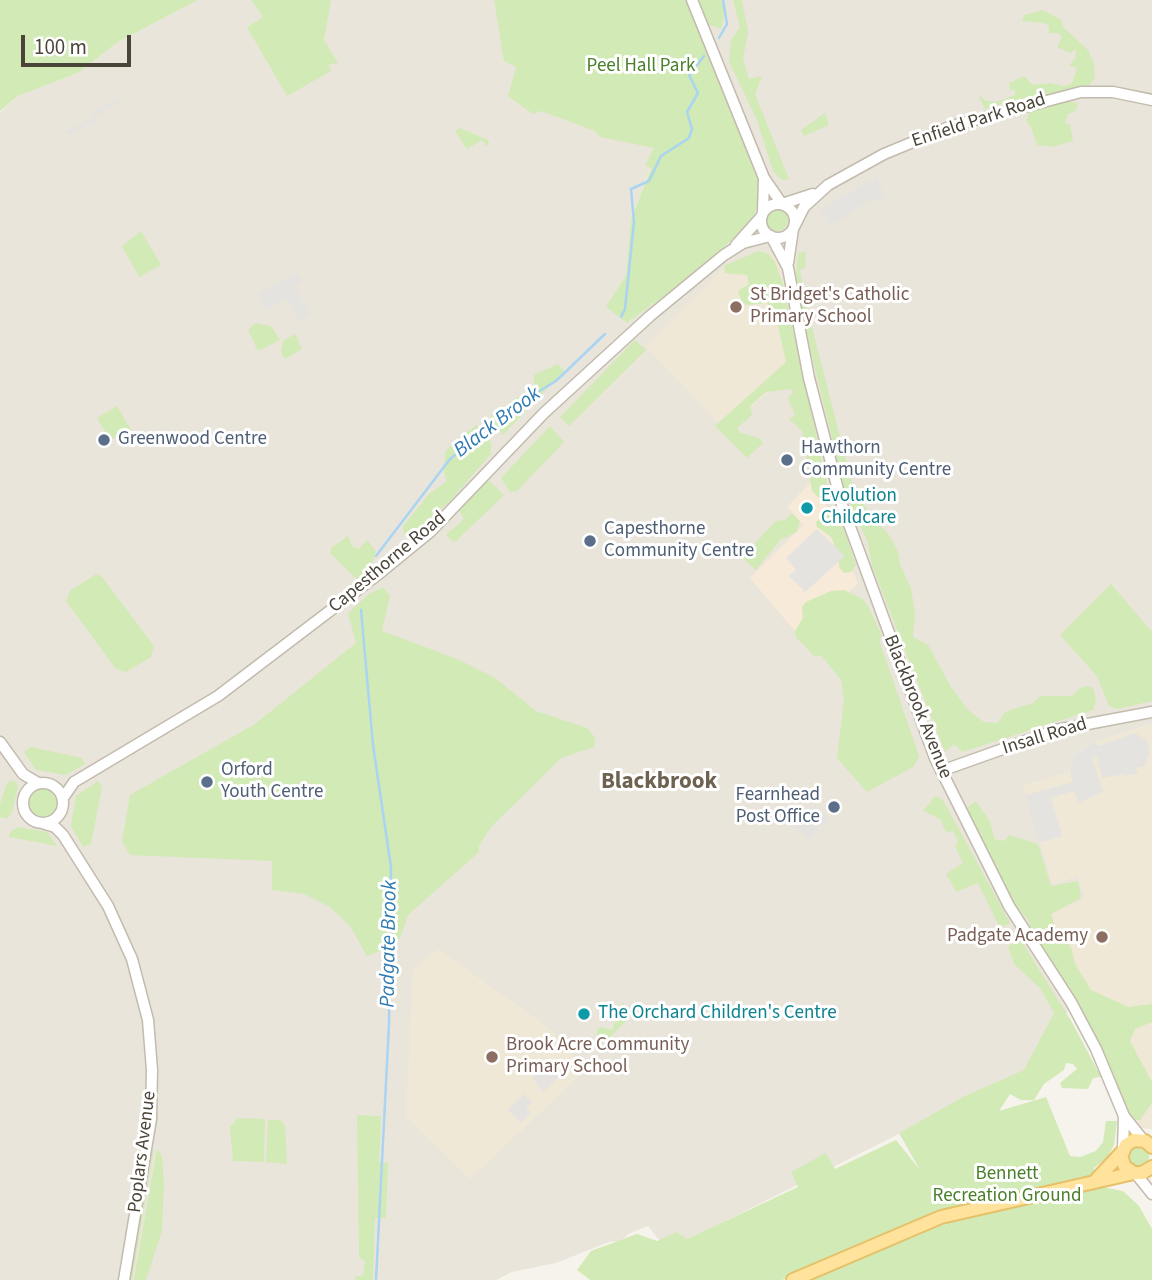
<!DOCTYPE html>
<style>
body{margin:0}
#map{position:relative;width:1152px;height:1280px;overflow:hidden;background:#f6f3ec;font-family:"Source Sans 3",sans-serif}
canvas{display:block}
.scale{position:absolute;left:21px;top:35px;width:110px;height:32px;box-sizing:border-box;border:4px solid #4b4439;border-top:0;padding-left:9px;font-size:21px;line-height:24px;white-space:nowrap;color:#4b4439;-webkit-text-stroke:5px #fff;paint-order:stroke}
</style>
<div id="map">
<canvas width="1152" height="1280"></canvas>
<div class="scale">100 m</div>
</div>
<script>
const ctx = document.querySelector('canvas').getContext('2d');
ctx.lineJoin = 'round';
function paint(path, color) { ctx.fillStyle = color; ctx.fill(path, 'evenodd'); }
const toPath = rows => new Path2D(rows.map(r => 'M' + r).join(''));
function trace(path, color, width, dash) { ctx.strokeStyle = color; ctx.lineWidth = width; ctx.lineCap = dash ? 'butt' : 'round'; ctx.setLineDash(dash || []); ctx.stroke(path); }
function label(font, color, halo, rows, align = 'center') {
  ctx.font = font + ' "Source Sans 3",sans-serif'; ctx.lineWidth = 6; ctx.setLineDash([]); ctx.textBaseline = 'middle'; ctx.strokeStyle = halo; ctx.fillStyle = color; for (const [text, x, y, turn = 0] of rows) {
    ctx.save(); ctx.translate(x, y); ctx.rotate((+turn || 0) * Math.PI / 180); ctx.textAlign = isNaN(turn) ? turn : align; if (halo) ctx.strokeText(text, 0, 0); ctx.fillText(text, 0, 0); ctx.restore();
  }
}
paint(toPath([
 [198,0,251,0,264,17,247,27,316,46,329,0,499,0,661,140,631,219,626,275,607,307,627,323,675,288,737,236,759,176,687,0,1152,0,1152,724,1095,742,1069,758,1072,764,1053,884,1078,875,1085,898,1077,998,1025,1071,667,1250,648,1226,628,1234,622,1241,609,1242,556,1263,512,1272,496,1280,0,1280,0,112,18,96,78,73,118,42]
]), '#eae5da');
paint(toPath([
 [815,478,858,584,798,635,750,578,803,525,787,507]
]), '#f7ead8');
paint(toPath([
 [767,252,778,259,798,365,726,431,645,346,724,267,747,256],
 [1152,724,1152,1129,1138,1128,1125,1090,1053,960,1052,914,1085,898,1078,876,1052,884,1023,785,1069,772,1072,764,1068,759,1095,742],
 [438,949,552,1030,557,1039,588,1068,470,1179,406,1117,413,968]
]), '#efe8d6');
paint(toPath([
 [0,0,198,0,118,42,78,73,18,96,0,111],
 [251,0,331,0,324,40,338,63,328,65,331,71,287,96,247,27,263,17],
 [494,0,687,0,759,176,760,195,754,215,737,236,675,288,627,323,606,307,626,275,631,219,651,168,645,166,654,148,600,137,595,131,541,111,533,114,508,96,516,67,504,61],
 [697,0,721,0,725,12,721,29,707,24],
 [733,0,742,0,748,32,743,59,749,79,762,76,755,94,789,179,782,180,773,171,757,120,729,62,731,40,740,27],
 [1042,10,1060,19,1064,28,1088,50,1094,64,1095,78,1089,85,1073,91,1026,98,985,109,978,94,986,101,997,102,1015,95,1015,90,1010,90,1009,83,1024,76,1033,85,1050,83,1064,86,1072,83,1077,68,1069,65,1075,59,1076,49,1070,53,1057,47,1062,37,1058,33,1049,33,1049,26,1044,23,1022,21,1024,15],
 [1062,101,1078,103,1076,111,1068,114,1065,123,1070,125,1073,141,1052,147,1037,145,1031,127,1026,121,1031,109],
 [825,113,829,125,804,136,801,130],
 [460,128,488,140,489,144,486,146,482,140,467,149,455,131],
 '766 220a11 11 0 1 1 22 0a11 11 0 1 1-22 0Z',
 [141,231,161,265,139,277,122,246],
 [758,251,769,254,775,262,782,281,831,501,819,498,812,491,802,431,789,419,795,415,788,398,793,392,792,389,766,392,750,406,752,415,737,428,740,433,759,438,763,443,747,458,715,426,786,362,774,308,766,303,747,305,742,302,738,291,749,284,747,275,725,273,724,266],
 [806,252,805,268,800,270,805,300,854,492,845,492,809,344,796,274,798,253],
 [255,323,271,326,280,340,258,351,248,330],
 [295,334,302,349,285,359,281,352,283,341],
 [635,340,646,350,569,426,560,417],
 [558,364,564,371,503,435,490,417,534,386,534,375],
 [117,406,137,440,126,446,119,435,110,440,97,418],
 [477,425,491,443,491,454,449,502,422,525,419,533,408,536,404,534,403,526,429,494,447,481,444,472,445,452,456,440],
 [550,426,564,442,517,491,510,492,501,478],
 [488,480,504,495,454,543,446,535,464,519,459,509],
 [857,497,889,535,898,552,900,565,911,588,915,615,913,637,928,645,951,687,968,710,984,722,998,723,1005,712,1033,703,1041,696,1072,696,1080,688,1087,686,1093,688,1096,701,1093,710,962,752,954,744,945,752,872,566,867,539,853,514,849,499],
 [831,508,837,508,856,565,851,572,844,573,839,567,839,555,831,537,817,527,816,522],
 [792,513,800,521,797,532,780,540,756,570,742,557,776,521,785,520],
 [348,536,352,546,359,549,367,540,376,551,369,575,359,581,331,554,331,548],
 [96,574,102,577,154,646,151,657,126,672,116,669,66,601,70,591],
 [1111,584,1152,632,1152,701,1118,709,1109,706,1097,676,1060,635],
 [383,587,390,596,382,631,457,659,495,678,536,711,587,728,596,739,594,747,561,758,491,827,479,846,479,852,408,915,400,938,391,947,367,956,350,926,330,907,304,894,272,890,272,861,130,855,122,842,130,795,255,724,356,643,348,613,369,594],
 [844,590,863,599,869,608,882,636,879,640,919,756,913,767,867,792,837,758,844,701,841,680,821,655,815,657,796,637,795,631,803,618,802,607,806,602,831,591],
 [31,747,82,758,85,764,66,775,36,770,24,752],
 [11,780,17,782,18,787,12,812,7,819,0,817,0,804,6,786],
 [98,781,102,787,91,844,83,847,71,826,76,796],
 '26 803a17 17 0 1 1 34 0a17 17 0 1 1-34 0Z',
 [935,796,943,800,1010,923,1000,928,978,883,956,892,946,874,963,863,955,846,958,841,953,831,946,832,940,819,923,811],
 [976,801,990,822,995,839,1004,841,1009,835,1038,844,1051,886,1078,881,1081,898,1051,914,1057,932,1071,947,1075,964,1091,990,1128,1007,1152,1004,1152,1022,1135,1029,1130,1041,1152,1082,1152,1103,1140,1120,1132,1120,1104,1052,1033,937,1027,918,1015,908,966,809],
 [18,827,47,832,57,846,9,837,10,832],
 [1020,939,1073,1024,1101,1077,1093,1078,1088,1089,1062,1088,1060,1083,1077,1069,1073,1064,1066,1063,1064,1070,1044,1084,1034,1100,1021,1100,1010,1094,999,1111,1046,1097,1070,1156,1080,1157,1096,1151,1103,1142,1106,1121,1117,1121,1114,1145,1107,1158,1094,1168,1093,1178,1096,1186,1123,1191,1139,1206,1152,1229,1152,1280,805,1280,921,1231,945,1224,947,1226,940,1209,782,1280,590,1280,577,1270,591,1251,637,1234,657,1241,677,1232,687,1239,798,1187,791,1172,826,1153,835,1169,896,1140,920,1170,899,1133,965,1096,1024,1070,1054,1013,1040,988,1014,964,1008,946],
 [623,1002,630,1017,603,1044,596,1037,597,1030,601,1027,612,1030],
 [357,1115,381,1116,379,1162,388,1163,386,1218,375,1218,373,1280,355,1280,356,1276,363,1276,365,1261,359,1257],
 [238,1118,265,1119,264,1162,233,1161,230,1127],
 [268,1120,280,1120,285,1125,287,1164,266,1162],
 '1127 1157a11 11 0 1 1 22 0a11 11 0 1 1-22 0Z',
 [154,1149,132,1280,128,1280,149,1154],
 [157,1149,162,1156,164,1184,162,1231,146,1280,134,1280]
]), '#d2eab5');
paint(toPath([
 [116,99,118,104,95,116,97,121,69,135,66,131,95,116,92,111],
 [877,176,884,197,864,203,831,226,821,210],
 [296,273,302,282,294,287,310,315,300,321,287,299,266,310,257,294],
 [817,529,845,556,805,592,789,576,796,570,786,558],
 [1135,733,1147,741,1150,750,1145,766,1136,768,1138,773,1124,776,1123,774,1102,778,1097,757,1092,757,1103,792,1078,803,1074,791,1051,798,1062,836,1038,843,1026,795,1073,782,1070,772,1072,764,1068,759,1095,742,1099,746],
 [816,806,830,820,823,826,818,823,819,831,810,840,795,825,804,816,813,816,809,812],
 [549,1061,562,1074,543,1092,532,1077],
 [524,1094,532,1102,526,1108,531,1113,521,1123,508,1110]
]), '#e5e3e0');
trace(toPath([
 [719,38,727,24,723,0],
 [621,317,625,309,634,222,631,189,649,181,661,156,689,138,692,129,687,112,698,93,689,75,704,56],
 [376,556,450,459,483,434,501,426,513,407,556,381,605,334],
 [361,610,373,745,391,867,389,1024,376,1280]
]), '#a9d4f2', 2.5);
const tertiary = toPath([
 [692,0,764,178,782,204],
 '761 221a17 17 0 1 1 34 0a17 17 0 1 1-34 0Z',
 [782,204,813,194],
 [763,212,764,178],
 [794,227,804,207,828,185,884,154,952,126,1081,92,1113,92,1152,100],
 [771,236,788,268,809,378,842,505,935,758,1009,906,1071,1002,1096,1049,1124,1116,1144,1141],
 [736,245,761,217],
 [788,263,793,229],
 [0,742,23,774,38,783],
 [941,771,1056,730,1152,712],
 '23 803a20 20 0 1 1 40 0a20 20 0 1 1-40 0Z',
 [63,798,74,782,218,696,381,572,430,532,544,413,650,316,724,255,743,243,770,236],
 [42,823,55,827,63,835,108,906,132,959,148,1020,152,1070,151,1119,124,1280],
 [1123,1149,1124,1116],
 [1136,1174,1152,1194]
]);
const primary = toPath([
 [1152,1147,1145,1141,1134,1140,1126,1145,1121,1157,1125,1167,1134,1173,1142,1173,1152,1167],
 [1096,1180,1122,1152],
 [793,1280,941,1217,1134,1173]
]);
trace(tertiary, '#c2bbae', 13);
trace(primary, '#e6c16a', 16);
trace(tertiary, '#fff', 10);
trace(primary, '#ffe39c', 12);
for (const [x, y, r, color] of [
 [736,307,7,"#8d6e63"],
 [104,440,7,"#5c6f8a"],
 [787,460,7,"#5c6f8a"],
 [807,508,7,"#0f9aa8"],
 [590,541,7,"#5c6f8a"],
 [207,782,7,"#5c6f8a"],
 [834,807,7,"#5c6f8a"],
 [1102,937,7,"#8d6e63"],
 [584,1014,7,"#0f9aa8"],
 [492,1057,7,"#8d6e63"]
]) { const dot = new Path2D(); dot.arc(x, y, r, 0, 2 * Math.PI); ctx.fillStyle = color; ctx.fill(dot); trace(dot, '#fff', 2.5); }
label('19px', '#4a7f2a', '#fff', [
 ["Peel Hall Park",641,67],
 ["Bennett",1007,1175],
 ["Recreation Ground",1007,1197]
]);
label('19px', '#4b4439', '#fff', [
 ["Enfield Park Road",979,121,-18],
 ["Capesthorne Road",388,563,-40],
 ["Blackbrook Avenue",917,707,68],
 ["Insall Road",1045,737,-17],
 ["Poplars Avenue",143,1152,-83]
]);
label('19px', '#785e54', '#fff', [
 ["St Bridget's Catholic",750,296],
 ["Primary School",750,318],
 ["Padgate Academy",1088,937,"right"],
 ["Brook Acre Community",506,1046],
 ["Primary School",506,1068]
], 'left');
label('19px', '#4e5e75', '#fff', [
 ["Greenwood Centre",118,440],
 ["Hawthorn",801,449],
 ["Community Centre",801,471],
 ["Capesthorne",604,530],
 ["Community Centre",604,552],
 ["Orford",221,771],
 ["Youth Centre",221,793],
 ["Fearnhead",820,796,"right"],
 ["Post Office",820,818,"right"]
], 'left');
label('19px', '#0d838f', '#fff', [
 ["Evolution",821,497],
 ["Childcare",821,519],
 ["The Orchard Children's Centre",598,1014]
], 'left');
label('italic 21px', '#2e7ab2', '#fff', [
 ["Black Brook",498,423,-37],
 ["Padgate Brook",390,944,-89]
]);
label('bold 23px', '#6e6250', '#fff', [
 ["Blackbrook",659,783]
]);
</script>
